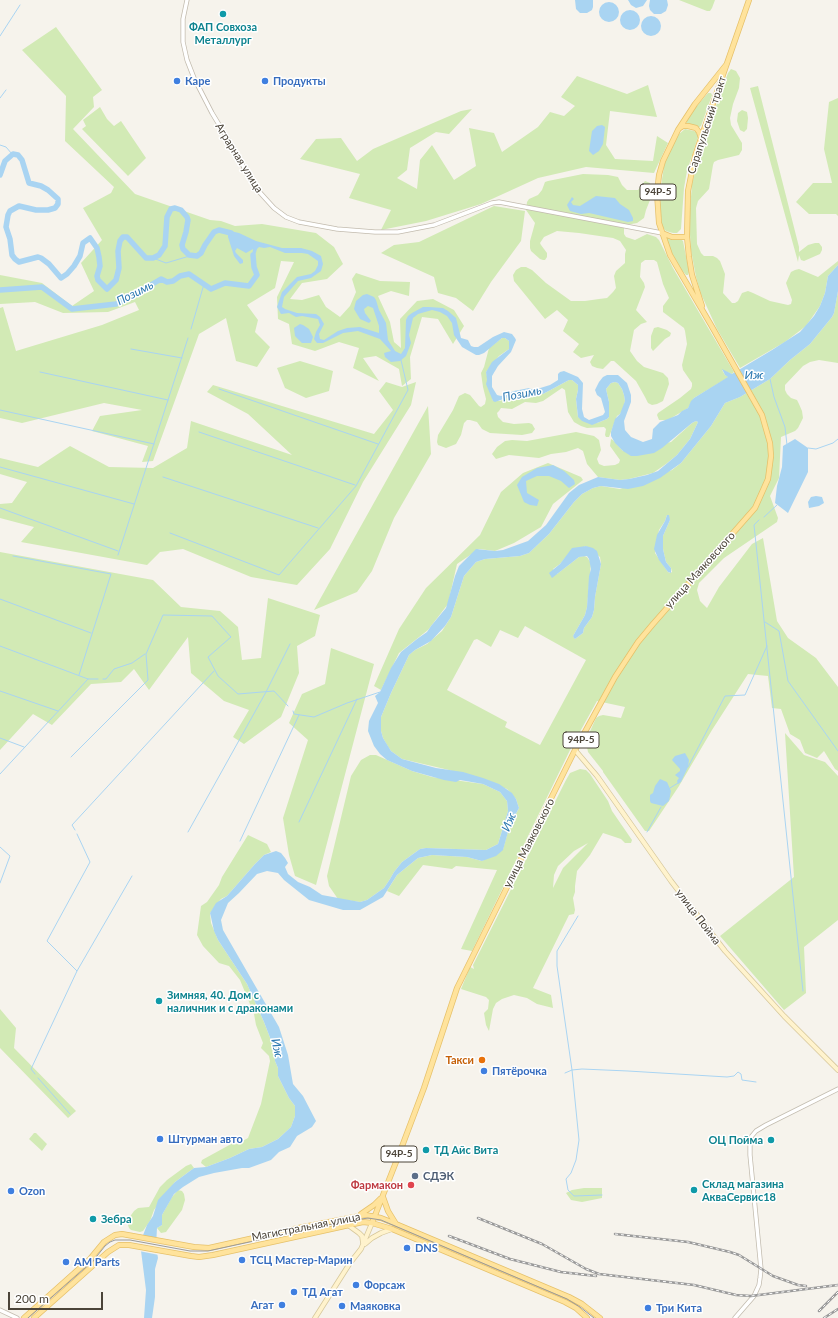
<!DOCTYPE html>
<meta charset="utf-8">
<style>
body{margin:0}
#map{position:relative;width:838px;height:1318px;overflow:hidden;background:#f6f3ec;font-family:Lato,sans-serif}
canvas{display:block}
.scale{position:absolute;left:8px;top:1292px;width:95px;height:18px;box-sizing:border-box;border:2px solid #4b4439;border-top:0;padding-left:5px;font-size:12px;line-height:14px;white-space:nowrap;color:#4b4439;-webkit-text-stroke:3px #fff;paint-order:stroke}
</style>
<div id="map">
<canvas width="838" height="1318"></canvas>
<div class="scale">200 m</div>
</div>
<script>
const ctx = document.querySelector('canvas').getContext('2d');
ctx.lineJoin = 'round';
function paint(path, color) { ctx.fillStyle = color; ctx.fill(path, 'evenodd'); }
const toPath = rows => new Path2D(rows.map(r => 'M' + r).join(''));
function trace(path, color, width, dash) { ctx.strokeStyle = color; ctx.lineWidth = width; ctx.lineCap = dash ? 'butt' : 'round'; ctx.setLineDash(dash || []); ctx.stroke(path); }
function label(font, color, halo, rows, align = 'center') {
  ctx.font = font + ' Lato,sans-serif'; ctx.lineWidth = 3; ctx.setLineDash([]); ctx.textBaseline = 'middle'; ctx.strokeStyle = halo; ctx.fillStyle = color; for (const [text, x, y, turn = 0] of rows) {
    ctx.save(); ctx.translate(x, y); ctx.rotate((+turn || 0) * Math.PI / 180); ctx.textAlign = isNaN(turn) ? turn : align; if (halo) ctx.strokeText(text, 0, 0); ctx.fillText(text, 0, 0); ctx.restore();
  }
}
paint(toPath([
 [679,0,715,0,712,8,710,11,707,11],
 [56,27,102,90,93,97,94,107,73,129,135,194,210,220,221,221,235,226,262,224,316,233,334,247,343,264,327,279,302,283,290,299,302,300,319,295,326,307,340,317,350,306,356,292,352,279,356,273,380,281,410,282,409,296,391,291,378,296,390,322,394,342,401,348,400,319,417,301,433,299,454,310,464,326,453,344,438,319,422,317,410,357,411,379,402,386,399,369,376,356,363,358,379,381,353,368,359,348,339,342,315,351,292,344,289,324,278,319,277,297,294,262,281,261,275,288,247,305,258,320,255,332,270,347,257,367,236,361,226,318,199,334,153,461,142,462,148,446,92,431,100,416,142,410,104,403,22,423,0,418,0,308,3,307,16,351,102,325,139,310,135,302,108,312,63,313,35,302,0,304,0,275,42,283,72,306,94,291,81,263,102,240,83,208,111,193,114,187,65,141,66,96,22,50],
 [731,69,736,71,740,78,739,88,733,104,730,118,731,125,742,143,742,150,739,155,718,160,714,162,713,165,709,189,698,201,696,208,697,244,701,253,704,256,713,256,717,258,720,261,725,274,723,293,732,303,735,303,738,301,742,293,748,291,753,293,770,301,788,305,791,304,792,300,786,283,791,272,795,270,799,269,818,277,838,261,838,265,828,276,825,293,820,306,806,326,785,342,740,368,717,329,701,294,696,277,691,250,689,221,692,184,704,139,728,73],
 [577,76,627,94,648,85,657,117,610,111,606,145,615,159,653,161,657,136,668,143,654,173,586,167,538,178,481,204,426,221,381,230,391,210,349,198,360,174,300,159,316,139,341,138,357,161,373,149,461,111,472,109,449,134,436,132,410,148,407,170,397,178,417,189,420,160,432,145,454,180,476,166,469,128,494,133,502,152,538,127,550,112,564,116,575,106,561,97],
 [758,86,799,247,799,252,808,245,815,243,819,243,822,247,822,250,820,254,804,261,801,260,799,255,798,262,750,88],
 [708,93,711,93,712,95,701,126,698,128,687,123,686,122,695,108],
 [838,98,838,216,836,214,809,214,796,202,813,183,832,183,824,149,829,102],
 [100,107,107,119,114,126,121,121,146,158,128,176,82,129,86,126,83,120],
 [742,110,747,112,748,118,747,129,744,132,740,130,737,121,738,113],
 [685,129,694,131,696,132,698,137,687,171,684,188,681,229,677,233,673,233,666,231,662,227,660,205,662,179,665,161,671,148,679,134],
 [583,174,608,175,618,177,622,185,627,190,638,190,645,181,650,183,652,195,646,210,644,218,637,223,626,225,624,228,624,234,626,237,635,240,647,234,656,237,659,240,673,268,734,372,732,374,722,370,725,375,729,377,694,398,688,408,668,420,659,420,657,415,658,413,680,398,691,389,692,386,692,383,683,370,682,365,687,344,685,331,684,328,663,312,663,306,669,298,663,284,657,262,654,260,645,260,641,263,640,277,644,283,645,287,636,310,647,322,641,324,634,330,630,351,637,361,644,367,663,373,668,378,669,384,663,401,657,404,652,405,648,403,645,397,636,381,614,361,611,361,603,369,597,368,592,366,590,362,594,355,581,358,573,352,579,344,563,331,568,320,557,310,545,319,514,281,513,275,516,270,521,267,526,267,532,270,546,283,571,301,585,301,599,299,607,298,613,292,616,288,614,276,616,271,625,263,625,254,626,250,620,241,613,238,579,233,557,231,544,237,540,243,541,245,547,253,547,257,545,260,543,260,540,259,531,251,530,248,530,241,535,223,526,210,527,202,529,199,538,195,542,190,545,182,548,181],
 [494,206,525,211,521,241,491,282,473,311,456,298,438,293,434,277,381,253,394,245,419,242],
 [666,238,679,238,683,241,689,272,688,275,686,275,681,269,670,250],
 [838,291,838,363,819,360,810,362,803,366,785,385,785,390,787,394,791,398,797,400,799,404,802,411,803,418,798,428,795,431,781,437,779,478,770,496,778,518,777,522,724,558,699,583,697,590,700,601,707,608,719,587,752,544,763,538,777,621,788,638,816,658,838,687,838,771,835,769,824,751,817,758,805,753,800,740,790,734,781,709,772,708,768,676,748,674,712,730,679,786,649,831,645,831,603,772,603,771,588,752,587,747,587,738,596,718,599,716,603,715,621,718,625,707,597,701,572,746,472,951,461,949,497,870,456,866,452,869,423,865,399,896,387,891,397,875,418,858,432,855,467,857,482,861,503,849,510,825,519,808,516,799,507,789,449,770,402,759,391,751,387,745,383,738,381,731,381,717,391,693,409,655,415,650,427,644,442,631,451,617,464,576,476,562,485,559,520,556,529,553,549,534,574,502,582,494,593,488,601,486,620,489,672,470,681,463,711,426,725,403,740,397,770,379,790,360,810,344,832,317,834,313],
 [667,515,670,520,663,536,663,549,666,562,671,568,672,572,670,573,668,572,655,553,659,530,665,521],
 [586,546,600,557,601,564,595,597,594,610,592,617,584,628,583,633,575,639,573,636,585,615,587,607,591,563,587,557,584,556,579,557,557,574,553,569,560,564,570,552],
 [525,626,586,660,540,745,505,727,507,722,447,690,474,640,477,639,491,647,500,630,518,638],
 [658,327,667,330,671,333,670,336,665,339,653,351,651,348,651,336,654,328],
 [502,338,505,338,509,341,509,349,499,356,486,372,493,401,500,401,509,397,529,393,543,394,569,380,572,380,578,385,578,390,576,399,578,417,597,423,607,419,609,417,609,402,606,389,611,383,615,382,618,383,622,389,624,395,625,401,623,409,620,414,617,416,609,437,606,437,605,435,606,429,604,427,587,428,581,426,574,422,568,412,565,390,562,388,543,401,536,403,525,402,512,409,501,408,499,411,497,413,498,417,503,422,514,424,529,423,532,424,535,429,532,433,522,435,490,433,482,429,477,422,470,420,467,420,464,423,461,435,456,444,446,448,438,445,437,442,438,435,453,410,459,396,465,393,470,395,479,406,481,407,485,404,486,399,483,387,481,373,484,367,489,348],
 [300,361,333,371,329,391,306,398,285,388,277,368],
 [386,382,402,387,416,382,411,405,363,482,330,549,297,585,251,577,183,549,160,552,147,565,21,542,34,527,0,518,0,504,12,503,27,482,0,474,0,458,38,467,70,446,109,467,153,468,187,448,191,421,292,455,248,414,207,392,213,385,374,434,393,410,379,391],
 [428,406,431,454,394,518,372,571,357,592,314,610],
 [696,421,698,422,690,439,677,455,666,464,653,473,629,479,620,480,598,477,587,464,583,451,578,448,566,452,551,454,539,458,509,455,496,459,492,454,497,447,505,441,512,440,527,441,576,432,594,436,599,440,601,450,597,459,599,464,604,466,615,465,619,463,620,460,610,446,611,439,613,440,623,451,671,442,692,423],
 [548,463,581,477,583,480,553,504,541,527,514,543,495,551,479,549,457,564,448,604,428,630,399,653,381,690,374,686,399,629,426,588,480,535,501,492,523,473],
 [0,552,153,580,181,607,220,611,238,627,242,660,261,658,268,598,320,615,315,636,297,646,299,673,281,717,244,744,233,737,249,710,224,701,191,673,188,637,149,690,134,669,121,682,91,684,52,725,33,714,0,750],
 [331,648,374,664,316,885,295,876,289,855,283,818,308,740,289,723,302,694,325,684],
 [785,733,804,755,825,762,838,776,838,920,804,947,806,993,784,1010,720,936,794,877],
 [370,755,376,755,412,771,432,777,483,784,500,792,507,801,508,811,498,844,486,850,426,848,420,849,402,862,394,872,390,879,384,888,367,900,360,902,338,899,329,886,327,876,351,776,361,760],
 [580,769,586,770,590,774,608,801,612,811,632,840,631,843,625,843,621,839,603,833,590,855,577,871,575,886,575,892,573,898,575,910,574,914,569,915,533,988,551,995,553,1008,537,1004,527,998,514,995,502,999,496,1003,493,1009,489,1031,486,1025,484,1013,488,1009,489,1000,486,997,461,989,470,967,474,969,473,965,566,780,570,773],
 [588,843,563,868,553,888,554,875,558,866,574,851],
 [248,835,267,844,271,852,264,855,255,864,227,896,221,899,210,913,211,923,218,940,247,984,264,1022,274,1048,275,1061,278,1068,278,1076,289,1098,295,1106,295,1116,291,1127,278,1139,262,1147,249,1149,230,1158,206,1167,201,1163,202,1160,233,1143,237,1144,248,1138,261,1104,270,1061,269,1056,261,1048,263,1043,256,1025,254,1014,240,980,229,966,219,963,203,946,197,935,201,906,207,902,219,885,222,877],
 [0,1009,16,1028,14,1048,76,1111,68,1118,0,1048],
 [34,1133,36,1133,47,1144,42,1151,29,1139],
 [191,1164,194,1168,175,1182,154,1210,150,1221,143,1231,140,1232,131,1230,129,1228,128,1225,129,1218,134,1211,138,1208,149,1207,160,1187,167,1180,186,1166],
 [584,1188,602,1188,602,1198,582,1202,571,1200,566,1193,572,1190],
 [178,1190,182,1191,184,1194,185,1200,182,1210,166,1232,161,1233,157,1228,162,1225,162,1215,172,1197]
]), '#d2eab5');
paint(toPath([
 [575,0,593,0,593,7,592,10,587,13,580,13,576,9],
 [628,0,647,0,643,6,636,8,631,5],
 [650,0,667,0,668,5,666,11,661,14,654,14,650,10,649,6],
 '599 12a10 10 0 1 1 20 0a10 10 0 1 1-20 0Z',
 '620 20a10 10 0 1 1 20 0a10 10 0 1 1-20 0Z',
 '641 26a10 10 0 1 1 20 0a10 10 0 1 1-20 0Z',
 [602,125,605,127,603,144,599,151,593,155,589,151,592,131,597,126],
 [596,196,615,198,620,204,629,210,633,218,633,221,628,222,589,213,581,214,570,211,567,205,572,197,574,199,571,202,573,205,580,206],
 [225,230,226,230,239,233,256,241,282,248,301,248,312,251,321,256,323,264,321,271,311,278,298,281,284,297,282,307,285,309,297,313,316,314,320,317,324,324,319,334,320,339,324,340,338,331,347,328,360,327,379,333,379,326,373,308,368,306,364,309,365,313,371,321,369,323,360,319,354,309,356,301,363,295,367,294,374,297,376,300,379,310,386,323,388,340,395,351,401,354,405,348,406,320,408,316,412,313,423,307,429,307,443,308,448,311,456,318,461,338,468,340,471,346,474,347,478,347,493,337,504,332,512,334,515,338,516,340,511,352,498,366,492,376,492,387,497,395,501,396,514,391,529,388,531,389,537,389,550,385,558,380,558,374,560,372,564,371,578,377,583,383,582,409,584,417,589,420,603,415,605,412,601,398,597,395,595,390,599,382,603,377,607,375,618,375,627,383,631,395,631,402,624,421,625,430,631,437,643,442,652,439,653,429,660,422,678,415,682,411,688,408,691,401,694,398,728,377,725,375,722,369,732,374,772,350,800,332,814,316,820,306,825,293,828,276,838,265,838,291,834,313,832,317,810,344,790,360,770,379,740,397,725,403,711,426,681,463,660,478,643,486,628,489,601,486,593,488,582,494,574,502,549,534,529,553,520,556,485,559,476,562,464,576,451,617,445,626,431,641,415,650,409,655,391,693,381,717,381,731,383,738,391,751,402,759,436,768,463,772,483,778,499,784,512,793,516,799,519,808,510,825,503,850,496,856,482,861,467,857,432,855,418,858,397,875,383,897,360,910,343,910,309,900,284,880,278,873,267,871,257,874,239,893,228,903,221,920,223,930,279,1027,288,1055,293,1084,303,1096,316,1121,312,1127,297,1136,290,1147,279,1152,271,1160,249,1168,242,1168,214,1173,199,1177,183,1187,174,1194,162,1215,162,1225,157,1228,156,1246,158,1258,155,1269,155,1297,152,1318,144,1318,146,1290,140,1243,147,1225,153,1216,158,1200,175,1182,194,1168,206,1167,230,1158,249,1149,262,1147,278,1139,291,1127,295,1116,295,1106,289,1098,278,1076,278,1068,275,1061,274,1048,264,1022,247,984,218,940,214,931,211,917,210,913,216,903,227,896,255,864,264,855,276,851,281,853,285,858,288,863,285,867,288,874,298,882,310,887,322,895,360,902,367,900,384,888,390,879,394,872,402,862,420,849,426,848,486,850,498,844,508,811,507,801,503,796,500,792,483,784,460,780,456,782,444,780,412,771,387,760,380,754,374,746,368,731,369,721,378,703,375,696,380,692,391,668,401,652,417,639,427,632,431,626,446,608,455,576,459,566,476,549,495,551,503,550,528,541,546,525,569,493,579,485,598,477,620,480,629,479,647,475,658,471,677,455,690,439,698,422,696,421,692,423,662,448,654,453,637,456,631,456,623,451,615,443,611,436,611,432,615,419,620,414,625,401,624,395,622,389,618,383,615,382,611,383,606,389,609,402,609,417,607,419,592,425,582,421,578,417,576,399,578,390,578,385,572,380,569,380,543,394,529,393,518,395,509,397,495,402,493,401,486,384,487,380,486,372,492,362,509,349,509,341,505,338,502,338,484,353,479,355,476,355,462,347,454,335,452,323,447,316,440,312,432,310,418,314,413,318,409,335,411,343,406,356,400,361,391,362,385,357,384,353,391,351,380,339,358,331,343,333,323,343,317,343,314,339,316,332,320,325,318,319,302,316,296,317,289,313,281,314,277,307,282,292,297,277,311,274,315,271,318,265,318,261,308,254,302,253,285,253,270,247,264,248,259,247,257,249,253,262,252,257,253,249,246,253,237,248,235,251,236,253,243,260,243,263,240,264,234,256,228,237,228,235],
 [300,324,303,325,309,329,313,337,311,343,302,343,295,336,294,328],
 [795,439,808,448,808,472,788,513,775,503,777,486,782,467,783,446],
 [553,465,564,471,574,480,575,484,569,488,561,481,549,476,537,476,526,481,527,493,539,500,537,506,530,505,524,502,517,485,522,477,537,468],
 [816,496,822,497,824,503,819,506,809,508,808,502,811,497],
 [667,515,669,515,670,520,663,536,663,549,666,562,671,568,671,573,668,572,659,560,654,549,657,535,665,521],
 [586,546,593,548,597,551,601,564,595,597,594,610,592,617,584,628,583,633,575,639,574,638,573,636,585,615,587,607,589,576,591,569,589,559,587,556,579,557,552,578,549,573,560,564,572,548],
 [685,753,689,760,688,767,681,782,678,784,677,781,679,778,675,775,680,771,680,769,672,760,675,756],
 [660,779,667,782,671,791,669,801,663,806,651,803,650,801,650,795,653,793,655,786]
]), '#a9d4f2');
paint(toPath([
 [140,1235,158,1238,159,1255,139,1251,138,1243]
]), '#f6f3ec');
trace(toPath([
 [0,36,20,5],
 [0,98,6,90],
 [0,145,6,147,12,154],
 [153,258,166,263,193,255],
 [191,329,204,284],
 [131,349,182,358],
 [40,372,168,400],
 [770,379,774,397,785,427,787,445],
 [219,389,378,444],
 [0,410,154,444],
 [199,432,355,485],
 [808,448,816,449,833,443,838,439],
 [0,467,134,504],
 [163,477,318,528],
 [0,508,118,551],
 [764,517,777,505],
 [759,520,754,525,803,991],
 [170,533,279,575,356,486,408,390,401,360],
 [118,555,188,338],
 [13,556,111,574,79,675],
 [0,599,91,633],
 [765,622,779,631,788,681,838,751],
 [0,646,88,679,98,679],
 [103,679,106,679,114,669,132,663,145,654],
 [0,691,58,711],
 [293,711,294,714,314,717,347,703,380,692],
 [0,738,24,747],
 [71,757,148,680,146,654,163,615,212,616,231,637,208,657,218,676,238,694,274,691,288,706],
 [688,767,725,696,745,695,767,646],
 [0,774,88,679],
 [670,788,678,783],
 [299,822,357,699],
 [75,830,72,825,214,671],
 [188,832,266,692,290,644],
 [647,832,661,807],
 [240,841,299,715],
 [0,847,10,856,0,883],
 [578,916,557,951,557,966,572,1070,582,1069,628,1071,727,1077,734,1076,738,1072,741,1074,742,1080,756,1082],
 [77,971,132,876],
 [565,1073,572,1070,579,1140,576,1160,571,1173,566,1179,568,1190,574,1196,602,1195],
 [35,1074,31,1069,77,971,47,941,90,862,77,834],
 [38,1078,70,1114]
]), '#a9d4f2', 1);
trace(toPath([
 [0,175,5,161,13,154,18,155,22,160,29,183,41,186,48,190,58,199,58,204,55,208,48,210,36,210,19,206,10,211,8,215,6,227,10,239,12,255,15,259,19,262,38,257,41,258,49,264,61,278,67,274,74,266,80,256,83,243,90,238,97,248,99,257,100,266,97,276,98,280,107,289,116,280,119,268,118,251,120,241,123,237,127,237,146,258,153,258,159,255,165,246,167,217,171,209,175,208,181,210,187,217,188,220,186,232,182,245,183,249,189,255,197,256,201,253,205,245,214,232,219,230,231,233],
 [0,290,42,287,72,309,116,304,127,299,161,279,167,282,173,281,180,276,189,274,211,289,225,283,249,286,257,275,254,267,253,255]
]), '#a9d4f2', 5.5);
const tertiary = toPath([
 [187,0,183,19,183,42,187,60,194,78,212,113,235,151,254,186,274,208,286,217,299,222,337,229,375,232,398,232,434,225,492,203,499,202,662,233],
 [0,1310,17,1318],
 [735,1318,754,1296,759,1285,760,1278,761,1269,750,1155,750,1142,751,1137,756,1131,766,1125,838,1089]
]);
const secondary = toPath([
 [575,750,597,776,671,881,725,951,784,1016,838,1070],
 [348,1225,359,1233,362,1236,363,1243],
 [365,1244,372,1238,381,1233,392,1229],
 [315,1318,350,1263,361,1249,372,1223]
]);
const primary = toPath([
 [680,128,683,126,688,126,696,128,699,132,701,138],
 [662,233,672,237,687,237],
 [702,306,692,275,689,257,687,237,688,191,695,156,701,138,749,0],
 [383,1197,388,1211,396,1224],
 [361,1214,374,1205,380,1199],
 [372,1223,398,1157,424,1088,457,988,575,750,615,677,638,642,653,624,755,508,768,479,771,456,770,443,762,415,711,325,670,255,659,223,657,193,659,175,663,161,678,130,695,104,726,65],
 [24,1318,80,1268,90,1259,104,1242,115,1235,122,1234,194,1247,209,1248,303,1227,365,1215,381,1218,396,1224,569,1297,582,1304,600,1318],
 [34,1318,108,1252,119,1245,129,1245,191,1256,199,1257,213,1255,363,1222,372,1223,392,1229,565,1302,576,1308,587,1318]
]);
trace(tertiary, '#c2bbae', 5);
trace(secondary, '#d6c79b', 5.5);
trace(primary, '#e6c16a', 6);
trace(tertiary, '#fff', 3.5);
trace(secondary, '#fff3cd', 4);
trace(primary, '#ffe39c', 4.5);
trace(toPath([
 [28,1318,93,1261,105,1246,110,1242,115,1240,130,1240,190,1251,208,1251,337,1223,368,1218,381,1220,567,1299,580,1307,594,1318]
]), '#9a9a9a', 1);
const rail = toPath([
 [478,1218,542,1244,586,1269,599,1274,694,1285,736,1295,751,1296,838,1285],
 [615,1234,688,1242,730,1252,739,1255,773,1276,798,1285,806,1286],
 [449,1236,510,1259,561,1272,596,1276],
 [819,1311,838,1292],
 [824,1318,838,1309]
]);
trace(rail, '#9a9a9a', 2.5);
trace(rail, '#fff', 1, [3]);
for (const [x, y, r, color] of [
 [223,14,4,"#0f9aa8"],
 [177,81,4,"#3f7fe0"],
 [265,81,4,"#3f7fe0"],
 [159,1001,4,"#0f9aa8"],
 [482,1060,4,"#e8710a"],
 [484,1071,4,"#3f7fe0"],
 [160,1139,4,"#3f7fe0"],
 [771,1140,4,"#0f9aa8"],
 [426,1150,4,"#0f9aa8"],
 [415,1176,4,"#5c6f8a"],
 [411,1185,4,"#e0444e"],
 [694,1190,4,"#0f9aa8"],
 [11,1191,4,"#3f7fe0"],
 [93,1219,4,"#0f9aa8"],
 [407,1248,4,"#3f7fe0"],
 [242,1260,4,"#3f7fe0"],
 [66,1262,4,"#3f7fe0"],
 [356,1285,4,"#3f7fe0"],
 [294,1292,4,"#3f7fe0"],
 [282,1305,4,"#3f7fe0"],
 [342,1306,4,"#3f7fe0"],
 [648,1308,4,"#3f7fe0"]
]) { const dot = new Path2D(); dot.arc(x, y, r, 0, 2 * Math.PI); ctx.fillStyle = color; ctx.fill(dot); trace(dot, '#fff', 1.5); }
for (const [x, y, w] of [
 [658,192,36],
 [581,740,36],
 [399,1154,36]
]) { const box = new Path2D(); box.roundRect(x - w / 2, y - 8, w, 16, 3); ctx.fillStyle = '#fff'; ctx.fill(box); trace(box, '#4b4439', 1); }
label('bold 10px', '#4b4439', null, [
 ["94Р-5",658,192],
 ["94Р-5",581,740],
 ["94Р-5",399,1154]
]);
label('bold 11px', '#0d838f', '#fff', [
 ["ФАП Совхоза",223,27,"center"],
 ["Металлург",223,40,"center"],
 ["Зимняя, 40. Дом с",167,995],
 ["наличник и с драконами",167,1008],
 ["ОЦ Пойма",763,1140,"right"],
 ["ТД Айс Вита",434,1150],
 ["Склад магазина",702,1184],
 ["АкваСервис18",702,1197],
 ["Зебра",101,1219]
], 'left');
label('bold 11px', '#366cbe', '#fff', [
 ["Каре",185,81],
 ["Продукты",273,81],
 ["Пятёрочка",492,1071],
 ["Штурман авто",168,1139],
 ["Ozon",19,1191],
 ["DNS",415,1248],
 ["ТСЦ Мастер-Марин",250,1260],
 ["AM Parts",74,1262],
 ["Форсаж",364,1285],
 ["ТД Агат",302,1292],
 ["Агат",274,1305,"right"],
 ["Маяковка",350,1306],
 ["Три Кита",656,1308]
], 'left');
label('11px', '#4b4439', '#fff', [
 ["Сарапульский тракт",707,125,-72],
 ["Аграрная улица",239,158,58],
 ["улица Маяковского",700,570,-48],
 ["улица Маяковского",529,843,-63],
 ["улица Пойма",698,917,53],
 ["Магистральная улица",306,1227,-11]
]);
label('bold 11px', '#c56008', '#fff', [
 ["Такси",474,1060]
], 'right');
label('bold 11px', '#4e5e75', '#fff', [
 ["СДЭК",423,1176]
], 'left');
label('bold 11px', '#be3a42', '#fff', [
 ["Фармакон",403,1185]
], 'right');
label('italic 12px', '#2e7ab2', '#fff', [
 ["Позимь",135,293,-27],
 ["Иж",754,375],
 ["Позимь",522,394,-11],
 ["Иж",509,822,-68],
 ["Иж",277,1048,78]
]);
</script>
